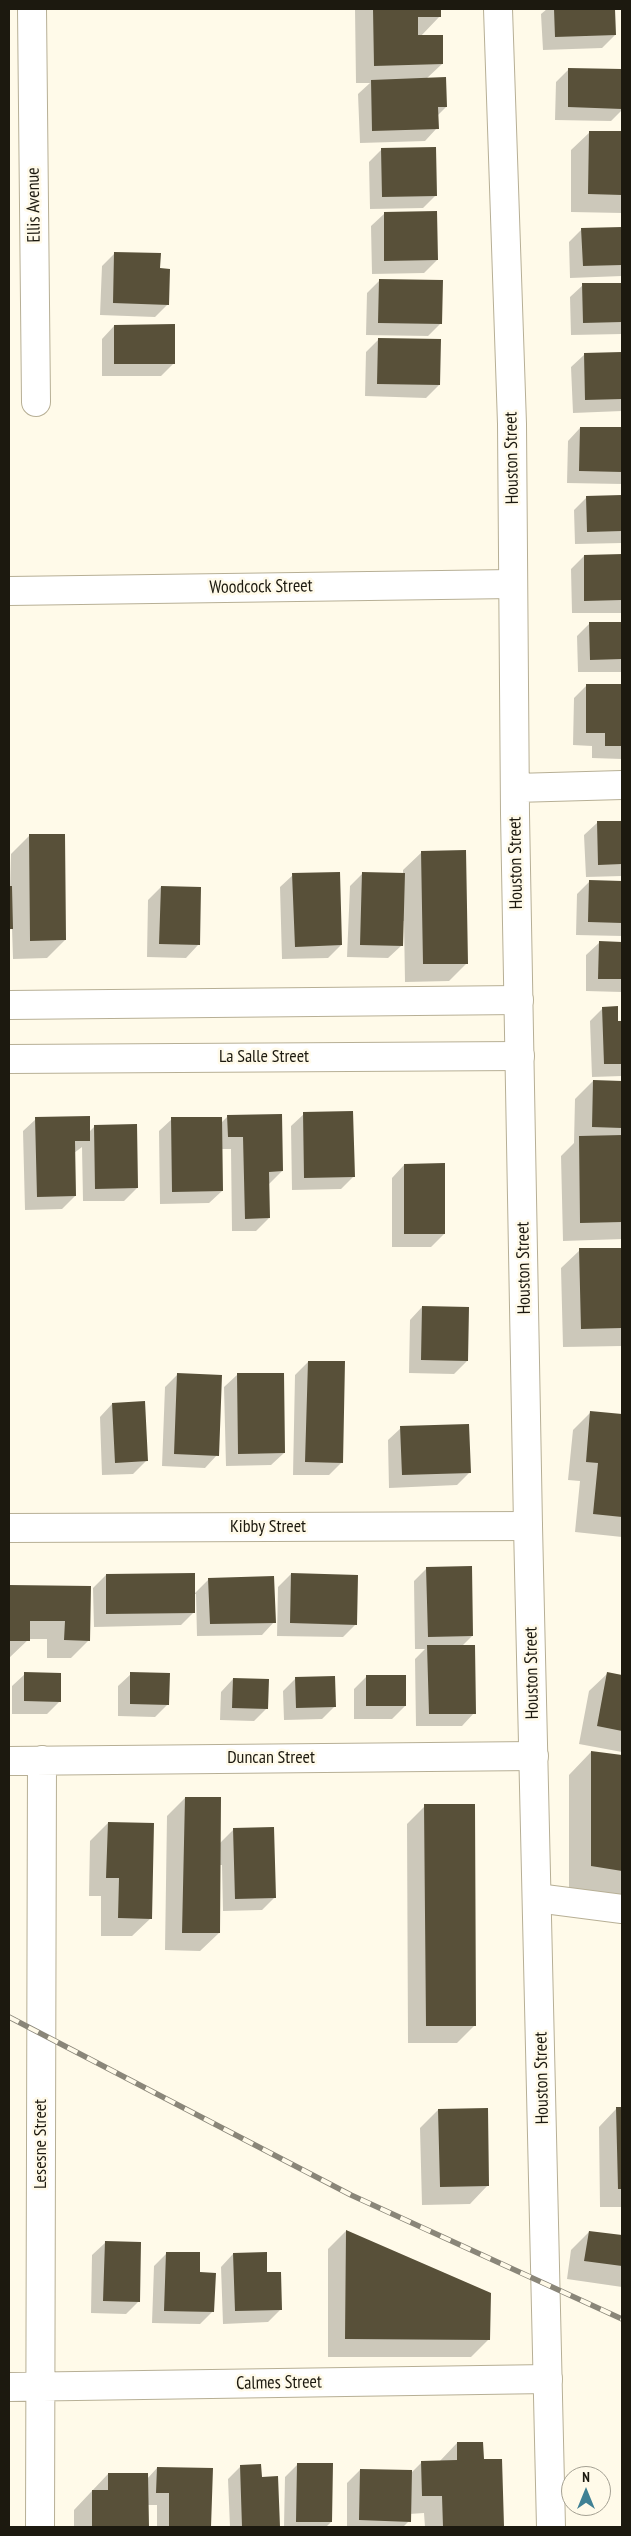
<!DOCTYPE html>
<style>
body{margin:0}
#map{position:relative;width:631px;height:2536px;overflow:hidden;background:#fffae9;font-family:"PT Sans Narrow",sans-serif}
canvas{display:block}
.frame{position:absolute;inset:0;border:10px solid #1c190f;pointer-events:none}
.north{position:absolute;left:561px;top:2466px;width:50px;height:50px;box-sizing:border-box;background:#fffae9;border:1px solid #a4a092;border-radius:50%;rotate:0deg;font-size:14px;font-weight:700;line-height:20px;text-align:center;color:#1c190f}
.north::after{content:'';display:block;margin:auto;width:18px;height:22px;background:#408194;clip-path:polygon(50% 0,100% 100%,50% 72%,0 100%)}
</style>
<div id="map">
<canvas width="631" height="2536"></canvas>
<div class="frame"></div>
<div class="north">N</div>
</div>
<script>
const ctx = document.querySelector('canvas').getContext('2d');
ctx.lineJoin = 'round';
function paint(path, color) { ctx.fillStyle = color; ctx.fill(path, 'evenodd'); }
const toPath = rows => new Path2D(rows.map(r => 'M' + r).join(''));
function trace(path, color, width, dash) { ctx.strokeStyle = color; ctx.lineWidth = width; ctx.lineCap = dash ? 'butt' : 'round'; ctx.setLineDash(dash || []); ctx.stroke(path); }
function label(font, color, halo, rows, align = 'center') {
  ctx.font = font + ' "PT Sans Narrow",sans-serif'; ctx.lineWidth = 5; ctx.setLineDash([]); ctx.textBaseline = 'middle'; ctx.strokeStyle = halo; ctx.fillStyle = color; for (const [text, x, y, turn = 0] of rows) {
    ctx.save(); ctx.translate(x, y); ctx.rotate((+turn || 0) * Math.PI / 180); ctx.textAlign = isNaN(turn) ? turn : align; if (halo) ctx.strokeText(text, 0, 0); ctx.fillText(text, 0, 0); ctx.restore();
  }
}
paint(toPath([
 [355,9,440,9,440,16,420,37,442,64,426,79,446,107,437,116,437,128,425,141,360,143,358,94,370,83,356,83],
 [547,9,614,9,615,35,602,48,543,50,541,14],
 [569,69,622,70,622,110,611,121,555,120,556,82],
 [590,132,622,132,622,213,571,212,571,150],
 [382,149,436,195,423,208,370,209,369,162],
 [384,214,437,260,424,273,372,274,371,226],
 [622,228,622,276,570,278,569,242,582,229],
 [115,253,159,269,168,304,155,317,100,315,102,266],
 [380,280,441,323,428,336,366,335,367,293],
 [622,284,622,334,571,335,570,297,583,285],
 [114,326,174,363,161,376,102,376,102,339],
 [379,339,439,385,426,398,365,396,366,352],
 [622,353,622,411,573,413,571,367,584,355],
 [580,428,622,429,622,484,567,483,568,441],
 [587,497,622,497,622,543,575,544,574,510],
 [622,555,622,613,572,613,571,569,584,556],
 [590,623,622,623,622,672,578,672,577,636],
 [587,685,622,685,622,759,592,758,592,746,573,745,574,698],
 [622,822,622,876,586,877,584,835,597,823],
 [29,836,65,940,47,958,13,959,12,927,9,931,11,854],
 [422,852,467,963,449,981,405,982,404,921,402,921,401,946,388,958,347,957,350,886,363,873,403,875,403,870],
 [293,875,341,945,328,958,282,959,280,887],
 [590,881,622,882,622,936,576,935,577,894],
 [161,887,198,945,186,958,147,957,148,900],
 [599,943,622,943,622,992,586,991,586,955],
 [603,1008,617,1022,622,1022,622,1076,592,1077,590,1021],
 [593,1081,622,1082,622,1239,563,1241,561,1156,574,1143,575,1099],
 [304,1114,354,1176,341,1189,292,1190,291,1126],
 [228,1116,282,1171,269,1184,269,1218,256,1231,232,1231,231,1149,221,1149,222,1191,209,1203,160,1204,159,1131,172,1119,221,1123],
 [36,1119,89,1132,95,1126,137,1188,124,1201,83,1201,82,1147,74,1153,75,1196,62,1209,25,1210,23,1131],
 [404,1165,444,1234,431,1247,392,1247,392,1178],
 [622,1249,622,1346,563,1347,561,1268,580,1250],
 [422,1307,467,1361,454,1374,409,1373,410,1320],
 [308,1362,342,1462,329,1475,293,1475,295,1375],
 [178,1374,217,1455,205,1468,162,1466,165,1387],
 [237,1375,284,1453,271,1465,226,1466,224,1387],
 [112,1404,146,1461,133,1474,102,1475,100,1417],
 [591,1412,622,1415,622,1537,575,1532,580,1481,568,1480,573,1430],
 [401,1428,469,1473,457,1485,389,1488,388,1440],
 [427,1568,472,1636,462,1646,474,1713,462,1726,416,1726,415,1659,425,1649,415,1649,414,1581],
 [291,1574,356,1624,343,1637,277,1636,278,1587],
 [106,1575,194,1612,181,1625,94,1627,93,1588],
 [209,1579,274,1622,262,1635,197,1636,196,1594,194,1594],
 [9,1587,90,1588,89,1640,71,1658,47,1658,47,1639,29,1639,9,1658],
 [608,1673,622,1676,622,1752,579,1744,589,1691],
 [25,1674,60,1701,47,1714,12,1714,12,1686],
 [131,1674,168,1704,155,1717,118,1716,118,1686],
 [367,1676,405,1706,392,1719,354,1719,354,1689],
 [296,1678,335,1706,322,1719,284,1720,283,1691],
 [233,1679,267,1708,254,1721,220,1720,221,1692],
 [591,1752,622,1757,622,1896,569,1888,569,1775],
 [185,1798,220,1843,234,1829,275,1897,262,1910,223,1911,222,1865,219,1865,219,1933,200,1951,165,1950,167,1816],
 [425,1806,475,2025,457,2043,408,2043,407,1824],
 [108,1823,151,1918,132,1936,101,1936,101,1896,89,1896,90,1841],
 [617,2108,622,2108,622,2207,600,2207,599,2127],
 [438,2110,488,2185,470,2204,422,2205,420,2128],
 [346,2231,489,2339,471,2357,328,2357,328,2249],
 [589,2232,622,2237,622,2287,567,2279,571,2250],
 [105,2243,138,2302,126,2314,91,2313,92,2255],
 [167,2253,198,2274,213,2311,200,2324,152,2323,154,2266],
 [233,2254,266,2273,281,2309,268,2322,223,2324,221,2267],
 [457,2443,482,2460,503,2526,501,2527,425,2527,424,2513,409,2514,409,2521,403,2527,347,2527,347,2483,360,2470,410,2474,422,2462,439,2462],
 [298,2464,331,2522,326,2527,284,2527,285,2477],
 [241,2466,261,2478,278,2527,230,2527,228,2479],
 [157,2468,212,2469,210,2527,157,2527,157,2505,147,2505,147,2527,74,2527,74,2510,108,2474,147,2479]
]), '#0003');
paint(toPath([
 [373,9,441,9,441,17,418,17,418,35,443,35,443,64,374,66],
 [554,9,615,9,616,35,555,37],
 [568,68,622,69,622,109,568,107],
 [446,77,447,107,438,107,439,129,372,131,371,80],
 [589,131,622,131,622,195,588,194],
 [436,147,437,196,382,197,381,148],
 [437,211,438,260,384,261,384,212],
 [622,227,622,265,583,266,581,228],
 [114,252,161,253,160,268,170,269,169,305,113,303],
 [379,279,443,280,442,324,378,323],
 [582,283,622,283,622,322,583,323],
 [175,324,175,364,114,364,114,325],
 [378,338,441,339,440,385,377,384],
 [622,352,622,399,585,400,584,353],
 [580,427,622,427,622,472,579,471],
 [622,495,622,531,587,532,586,496],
 [622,554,622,600,584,601,584,555],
 [589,622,622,622,622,659,590,660],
 [586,684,622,684,622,746,605,746,605,733,586,733],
 [597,821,622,821,622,864,598,865],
 [29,834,65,834,66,940,30,941],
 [466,850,468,964,423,964,421,851],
 [340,872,342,945,295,947,292,873],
 [362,872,405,873,403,946,360,945],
 [589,880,622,881,622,923,588,922],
 [9,886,12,886,13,929,9,929],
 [161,886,201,887,200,945,159,944],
 [599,941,622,942,622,979,598,979],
 [618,1006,618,1021,622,1021,622,1064,604,1064,602,1007],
 [593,1080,622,1081,622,1128,592,1127],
 [353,1111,355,1177,304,1178,303,1112],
 [282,1114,283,1171,269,1172,270,1218,245,1219,243,1137,228,1137,227,1115],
 [90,1116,90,1141,75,1141,76,1196,37,1197,35,1117],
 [171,1117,222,1117,223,1191,172,1192],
 [137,1124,138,1188,95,1189,94,1125],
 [622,1135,622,1222,580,1223,579,1136],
 [445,1163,445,1234,404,1234,404,1164],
 [579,1248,622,1248,622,1328,581,1329],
 [422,1306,469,1307,468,1361,421,1360],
 [308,1361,345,1361,343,1463,305,1462],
 [177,1373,222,1375,219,1456,174,1454],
 [237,1373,284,1373,285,1453,238,1454],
 [145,1401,148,1461,115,1463,112,1403],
 [590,1411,622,1414,622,1517,593,1514,598,1463,586,1462],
 [469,1424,471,1473,402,1475,400,1426],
 [472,1566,473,1636,428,1637,426,1567],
 [195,1573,195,1613,106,1614,106,1574],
 [291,1573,358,1575,357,1625,290,1623],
 [274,1576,276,1623,210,1624,208,1578],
 [9,1585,91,1586,90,1641,64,1640,65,1621,30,1621,30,1641,9,1641],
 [427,1645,475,1645,476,1714,429,1714],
 [24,1672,61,1673,61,1702,24,1701],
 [130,1672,170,1673,169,1705,130,1704],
 [607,1672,622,1675,622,1731,597,1726],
 [366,1675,406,1675,406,1706,366,1706],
 [335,1676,336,1707,296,1708,295,1677],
 [233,1678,269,1679,268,1709,232,1708],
 [591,1751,622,1755,622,1871,591,1866],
 [185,1797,221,1797,220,1933,182,1933],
 [424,1804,475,1804,476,2026,426,2026],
 [108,1822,154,1823,152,1919,118,1918,119,1878,106,1878],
 [274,1827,276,1898,235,1899,233,1828],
 [616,2107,622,2107,622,2189,618,2189],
 [488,2108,489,2186,440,2187,438,2109],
 [346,2230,491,2293,490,2340,345,2339],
 [589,2231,622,2235,622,2266,584,2261],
 [105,2241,141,2242,140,2302,103,2301],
 [166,2252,200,2252,200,2272,216,2273,214,2312,164,2311],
 [267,2252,267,2272,281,2272,282,2310,235,2311,233,2253],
 [457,2442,483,2442,484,2459,502,2459,504,2526,443,2527,442,2496,422,2496,421,2461,457,2460],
 [297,2463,333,2463,332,2522,296,2522],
 [261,2464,262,2477,278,2476,280,2527,242,2527,240,2465],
 [157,2467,213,2468,211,2527,169,2527,169,2493,156,2493],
 [360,2469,412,2470,411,2522,359,2520],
 [108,2473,148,2473,149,2527,92,2527,92,2490,108,2490]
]), '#585039');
const street = toPath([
 [32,9,36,402],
 [9,591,513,584],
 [9,1005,519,1000],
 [9,1059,520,1056],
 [9,1528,528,1526],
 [9,1761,534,1756],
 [537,1898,622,1909],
 [9,2387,548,2379],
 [40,2527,42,1760]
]);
const secondary = toPath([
 [498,9,512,424,515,814,528,1526,551,2527],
 [515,788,622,785]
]);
trace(street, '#b7af95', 30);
trace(secondary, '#b7af95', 30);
trace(street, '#fff', 28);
trace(secondary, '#fff', 28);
const rail = toPath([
 [9,2017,351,2195,622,2319]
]);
trace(rail, '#8a8679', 5.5);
trace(rail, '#fffae9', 4, [11]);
label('18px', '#1c190f', '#fffae9', [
 ["Ellis Avenue",34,205,-91],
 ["Houston Street",512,458,-91],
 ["Woodcock Street",261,587,-1],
 ["Houston Street",516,863,-91],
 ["La Salle Street",264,1057],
 ["Houston Street",524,1268,-91],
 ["Kibby Street",268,1527],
 ["Houston Street",532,1673,-91],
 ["Duncan Street",271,1758],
 ["Houston Street",542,2078,-91],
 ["Lesesne Street",41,2144,-90],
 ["Calmes Street",279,2383,-1]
]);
</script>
